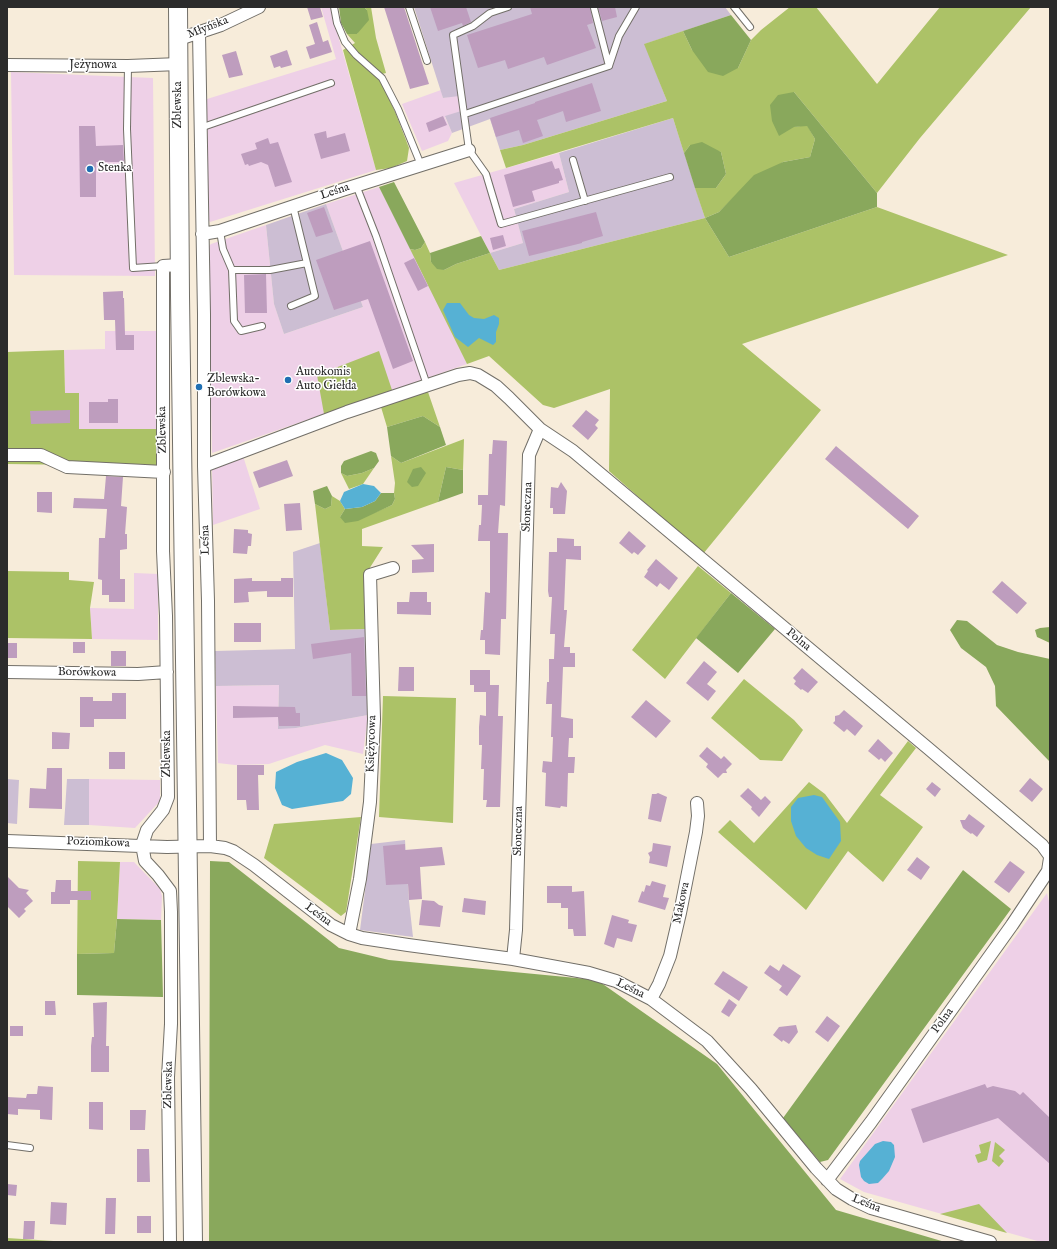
<!DOCTYPE html>
<meta charset="utf-8">
<style>
body{margin:0}
#map{position:relative;width:1057px;height:1249px;overflow:hidden;background:#f7ecda;font-family:"IM FELL English",serif}
canvas{display:block}
.frame{position:absolute;inset:0;border:8px solid #2b2b2b;pointer-events:none}
</style>
<div id="map">
<canvas width="1057" height="1249"></canvas>
<div class="frame"></div>
</div>
<script>
const ctx = document.querySelector('canvas').getContext('2d');
ctx.lineJoin = 'round';
function paint(path, color) { ctx.fillStyle = color; ctx.fill(path, 'evenodd'); }
const toPath = rows => new Path2D(rows.map(r => 'M' + r).join(''));
function trace(path, color, width, dash) { ctx.strokeStyle = color; ctx.lineWidth = width; ctx.lineCap = dash ? 'butt' : 'round'; ctx.setLineDash(dash || []); ctx.stroke(path); }
function label(font, color, halo, rows, align = 'center') {
  ctx.font = font + ' "IM FELL English",serif'; ctx.lineWidth = 3; ctx.setLineDash([]); ctx.textBaseline = 'middle'; ctx.strokeStyle = halo; ctx.fillStyle = color; for (const [text, x, y, turn = 0] of rows) {
    ctx.save(); ctx.translate(x, y); ctx.rotate((+turn || 0) * Math.PI / 180); ctx.textAlign = isNaN(turn) ? turn : align; if (halo) ctx.strokeText(text, 0, 0); ctx.fillText(text, 0, 0); ctx.restore();
  }
}
paint(toPath([
 [321,7,330,7,376,170,210,222,208,218,207,99,336,59],
 [11,72,153,78,155,276,14,275],
 [441,90,443,98,459,95,461,111,445,117,452,133,448,141,422,151,402,104],
 [559,153,569,192,514,209,523,243,490,253,454,183],
 [379,187,430,287,467,364,212,453,208,247,211,244,266,225,274,304,284,334,363,307,326,204],
 [105,331,156,331,157,429,78,429,79,393,65,393,64,350,105,349],
 [243,456,260,509,213,525,212,467],
 [134,573,158,574,158,640,92,639,90,608,134,609],
 [279,685,278,728,296,728,368,715,363,754,325,745,269,764,235,765,218,763,216,686],
 [89,779,160,780,160,801,135,828,89,825],
 [120,862,134,862,160,889,162,896,161,920,117,919],
 [1047,893,1050,906,1050,1242,1041,1242,864,1192,840,1179]
]), '#eed0e7');
paint(toPath([
 [414,7,725,7,731,15,645,44,667,101,523,145,500,150,490,119,452,133,445,116,461,111,459,96,443,98],
 [673,118,705,218,499,270,490,253,523,243,514,209,569,192,559,153],
 [326,204,363,307,284,334,274,304,266,225],
 [320,543,330,630,365,629,368,715,296,728,278,729,279,685,216,686,215,651,295,649,293,552],
 [7,779,19,780,17,824,7,823],
 [67,779,89,779,89,825,64,825],
 [405,840,409,901,413,937,360,930,371,844]
]), '#ccbed3');
paint(toPath([
 [364,7,371,7,376,38,386,73,378,75,396,114,409,148,407,161,391,168,376,170,343,50,355,43,347,34,357,34,367,10],
 [790,7,816,7,877,84,940,7,1031,7,920,138,877,193,794,92,794,127,807,125,815,139,810,157,783,162,734,197,719,212,705,218,729,257,877,207,1008,255,742,344,821,410,703,554,609,471,610,389,554,408,543,405,489,356,467,364,410,249,415,250,421,248,425,242,430,253,431,262,444,270,456,264,490,253,499,270,705,218,695,188,716,188,726,174,721,152,690,145,684,153,673,118,506,168,500,150,523,145,667,101,644,44,683,31,692,50,738,68,751,40,761,30],
 [64,350,65,393,79,393,79,429,157,429,157,466,7,464,7,352],
 [379,351,392,390,324,414,317,375],
 [428,392,440,427,423,416,387,427,381,407],
 [464,439,463,470,446,467,438,502,362,529,362,546,383,547,364,577,365,629,330,630,315,504,325,509,331,506,332,496,340,501,345,509,340,517,376,512,392,505,395,499,394,493,395,483,391,456,401,463],
 [374,468,363,484,349,489,341,473,347,476,362,473],
 [698,566,731,593,665,679,632,650],
 [7,571,69,572,69,580,94,582,90,608,92,639,7,638],
 [744,679,794,720,803,730,782,761,760,760,711,718],
 [383,696,456,698,453,823,379,817],
 [908,741,916,748,880,795,923,827,883,882,848,851,806,910,718,832,730,820,754,843,809,782,825,794,847,823],
 [361,817,346,912,341,916,264,858,274,824],
 [78,861,120,862,117,919,114,953,77,954],
 [991,1141,987,1160,978,1163,975,1155,981,1153,979,1145],
 [995,1142,1005,1150,999,1156,1004,1161,999,1167,992,1161],
 [979,1204,1007,1233,940,1214],
 [7,1238,69,1242,7,1242]
]), '#acc267');
paint(toPath([
 [339,7,364,7,367,10,369,20,357,34,347,34,341,23],
 [731,15,751,40,738,68,723,76,708,72,692,50,683,31],
 [794,92,877,193,877,207,729,257,705,218,719,212,754,175,783,162,810,157,815,139,807,126,794,127,779,136,772,121,770,105,778,95],
 [702,142,721,152,726,174,716,188,695,188,684,153,690,145],
 [394,182,425,242,421,248,415,250,410,249,379,187],
 [481,236,490,253,456,264,444,270,437,269,431,262,430,253],
 [423,416,440,427,446,445,401,463,391,456,387,427],
 [371,451,376,453,379,461,374,468,362,473,347,476,341,473,341,466,344,461],
 [421,467,426,473,418,486,412,487,407,482,413,469],
 [446,467,463,470,463,493,438,502],
 [327,486,332,496,331,506,325,509,315,504,313,491],
 [381,493,394,493,395,499,392,505,358,521,345,523,340,517,345,509,362,507,375,501],
 [731,593,775,629,738,673,696,638],
 [957,620,967,621,997,645,1018,652,1050,659,1050,762,996,706,995,686,986,667,961,648,950,630],
 [1050,627,1050,643,1037,637,1035,630,1040,628],
 [210,861,229,862,339,948,389,960,597,980,717,1064,836,1210,945,1242,209,1242],
 [963,870,1011,909,828,1160,820,1162,783,1118],
 [117,919,161,920,163,997,77,995,77,954,114,953]
]), '#89a85c');
paint(toPath([
 [447,303,460,303,469,315,474,318,484,319,494,315,499,318,499,324,496,332,496,342,493,345,479,338,468,347,455,337,443,310],
 [363,484,374,486,381,493,375,501,362,507,345,509,340,501,344,492],
 [326,753,342,760,353,778,351,794,343,801,292,809,282,805,275,788,276,772,297,762],
 [814,795,822,797,840,822,841,841,829,859,817,855,806,848,796,836,791,821,791,807,798,798],
 [883,1141,891,1142,894,1145,895,1157,889,1171,882,1179,878,1183,869,1184,864,1181,861,1177,859,1165,860,1161,875,1144]
]), '#56b1d4');
paint(toPath([
 [307,7,320,7,323,17,311,20],
 [384,7,404,7,429,84,410,89],
 [430,7,466,7,471,22,463,26,462,23,438,31],
 [530,7,590,7,593,23,587,25,596,48,547,65,544,57,508,69,505,60,478,68,467,35,532,14],
 [598,7,615,7,617,17,602,21],
 [317,22,323,42,328,40,332,52,310,59,306,47,315,44,309,25],
 [287,50,292,65,281,68,280,66,274,68,270,56],
 [236,51,243,75,229,78,222,55],
 [592,83,601,111,566,122,563,111,537,120,543,136,523,143,519,130,496,137,490,118,535,103,535,102],
 [443,116,447,125,429,132,426,123],
 [79,126,95,126,96,146,123,145,124,162,96,162,96,197,80,197],
 [326,131,327,138,345,133,350,151,321,159,314,134],
 [268,138,270,144,278,142,292,182,275,187,268,165,261,162,249,166,248,164,245,165,241,154,257,149,255,143],
 [552,161,555,169,559,168,563,180,559,181,559,183,532,191,535,201,513,207,504,175],
 [324,207,333,232,316,237,307,213],
 [596,212,603,236,582,242,582,243,529,256,522,231],
 [503,235,506,246,493,250,490,238],
 [370,241,413,361,393,369,368,299,334,310,316,260],
 [414,258,428,286,418,291,404,263],
 [266,274,267,313,245,313,244,275],
 [123,291,123,298,124,298,125,335,134,335,134,350,116,350,115,320,104,320,103,292],
 [108,399,118,399,118,423,89,423,89,402,108,402],
 [70,410,70,423,31,424,30,411],
 [586,410,599,420,595,425,598,428,588,440,572,426],
 [493,440,507,441,505,506,500,505,498,533,508,533,506,619,501,619,500,655,485,654,485,640,480,640,481,630,483,630,485,592,490,593,490,541,478,541,479,525,481,525,482,505,478,505,478,495,488,495,489,454,492,454],
 [836,446,919,516,908,529,825,459],
 [287,460,293,476,259,488,253,472],
 [106,476,123,477,121,506,127,507,125,534,127,534,127,549,120,550,120,579,125,579,125,602,109,602,109,595,102,595,102,580,98,579,99,538,105,538,107,509,73,508,74,498,104,499],
 [561,482,567,491,565,514,553,514,553,508,550,508,551,487,558,488],
 [37,492,52,492,52,513,37,512],
 [300,503,302,530,286,531,284,504],
 [234,529,248,530,248,533,252,534,251,546,248,546,247,554,233,553],
 [629,531,646,546,638,555,634,552,632,554,619,543],
 [557,538,574,539,574,546,581,546,581,560,566,559,564,610,567,610,564,647,570,647,570,653,575,653,575,667,563,667,561,717,573,719,573,738,569,738,568,757,575,757,574,773,568,773,567,807,561,806,560,808,545,806,546,773,542,772,543,761,552,762,553,737,551,737,552,704,546,704,547,682,549,682,549,659,554,659,555,634,550,634,552,597,549,597,548,591,549,552,557,552],
 [434,544,434,572,412,573,412,560,424,559,411,545],
 [656,559,678,578,669,590,660,583,657,587,644,577,648,571,647,570],
 [252,578,252,581,281,581,281,578,293,578,293,597,267,597,267,591,248,592,249,602,234,603,234,579],
 [1002,581,1027,603,1017,614,992,592],
 [410,592,427,592,427,602,431,602,431,615,397,614,397,602,409,602],
 [234,623,261,623,261,642,234,642],
 [364,637,366,696,352,696,351,653,313,659,311,644],
 [73,642,85,642,85,653,73,653],
 [7,643,17,643,17,658,7,658],
 [111,651,126,651,126,666,111,666],
 [704,661,717,672,707,684,716,691,708,701,686,683],
 [399,667,414,667,414,691,398,691],
 [802,668,818,682,808,693,802,689,801,690,794,684,796,681,793,678],
 [470,670,490,670,490,685,499,685,498,716,503,716,500,807,486,807,487,800,483,800,484,769,481,769,482,745,479,745,479,727,480,715,486,716,486,692,474,692,474,685,470,685],
 [112,693,126,693,126,719,94,719,94,727,80,727,80,697,93,697,93,701,112,701],
 [646,700,671,721,656,738,631,717],
 [233,706,295,707,296,713,300,713,300,726,279,726,278,717,233,718],
 [844,710,863,726,855,736,847,729,844,732,833,723,835,721,835,716,839,715],
 [52,732,70,733,69,749,52,749],
 [878,739,893,753,885,762,881,758,879,760,868,751],
 [707,747,721,759,724,756,732,764,726,770,727,773,723,773,718,778,706,767,708,764,699,756],
 [109,752,125,752,125,769,109,769],
 [237,765,264,765,264,775,258,775,259,810,247,810,246,800,237,800],
 [47,768,62,768,62,809,29,808,30,788,46,789],
 [1030,778,1043,789,1032,802,1019,791],
 [932,782,941,789,935,797,926,789],
 [748,788,761,800,765,796,771,802,759,817,751,809,752,807,740,796],
 [658,793,667,797,661,822,648,819,652,794,656,794],
 [969,814,985,826,977,837,972,833,971,834,963,828,960,820,965,820],
 [653,843,671,846,667,867,649,863,650,857,648,853,652,851],
 [405,844,405,850,442,847,445,865,420,867,422,899,409,900,408,884,386,885,383,846],
 [917,857,930,867,921,880,907,870],
 [1010,861,1025,872,1009,893,994,882],
 [7,876,19,888,29,890,26,893,33,901,24,909,26,911,19,918,7,906],
 [56,880,71,880,71,891,91,891,91,900,70,900,70,904,51,904,51,892,55,892],
 [652,881,666,885,663,897,669,898,665,910,638,902,642,891,644,892,646,885,650,886],
 [547,886,572,886,572,892,584,891,586,936,574,936,573,929,568,929,568,908,561,908,561,903,547,903],
 [464,898,486,901,485,915,462,912],
 [422,900,434,901,439,905,443,906,440,927,419,925],
 [612,915,629,920,628,923,637,925,632,942,617,938,614,948,604,944],
 [783,964,801,976,787,996,779,990,782,986,764,973,770,965,779,971],
 [723,971,748,987,739,1001,714,984],
 [729,999,737,1005,729,1017,721,1012],
 [45,1001,55,1001,56,1015,45,1015],
 [107,1002,106,1046,109,1046,109,1072,91,1072,91,1046,92,1037,94,1037,93,1003],
 [827,1016,840,1026,828,1042,815,1032],
 [796,1025,798,1032,789,1044,783,1040,782,1042,773,1035,779,1027],
 [10,1026,23,1026,23,1036,10,1036],
 [985,1084,987,1088,993,1086,1015,1091,1020,1095,1023,1092,1050,1118,1050,1164,998,1118,923,1143,911,1109],
 [38,1086,53,1087,52,1120,40,1119,40,1110,18,1109,18,1115,7,1114,7,1097,26,1098,27,1094,37,1094],
 [89,1102,103,1102,103,1130,89,1129],
 [130,1110,146,1110,145,1130,130,1130],
 [137,1149,149,1149,150,1182,137,1182],
 [7,1184,17,1185,16,1196,7,1195],
 [106,1198,116,1198,115,1234,105,1234],
 [51,1202,67,1203,66,1225,50,1224],
 [137,1216,151,1216,151,1233,137,1233],
 [24,1221,35,1221,34,1239,23,1239]
]), '#be9dbe');
const service = toPath([
 [334,7,337,23,345,42,356,55,382,78,398,109,421,165],
 [409,7,427,61],
 [508,7,490,13,473,26,453,35,469,150,486,174,501,224,670,177],
 [734,7,750,27],
 [128,66,127,129,133,268,163,266],
 [609,66,619,36,636,7],
 [465,114,609,66,594,8],
 [200,128,331,83],
 [573,160,585,201],
 [356,185,376,236,427,385],
 [220,231,223,249,232,270,234,321,241,331,262,326],
 [232,270,270,270,307,263],
 [291,306,315,296,293,206],
 [7,1145,30,1148]
]);
const minor = toPath([
 [199,33,204,314,204,466,208,601,210,846],
 [179,39,221,25,259,7],
 [7,65,128,66,179,64],
 [202,234,220,231,342,190,469,150],
 [7,455,41,455,67,467,164,472],
 [204,466,347,412,458,375,470,373,478,375,496,386,509,398,540,429,573,451,929,749,1042,845,1050,856],
 [7,672,138,674,167,672],
 [7,841,167,847,210,846,225,848,233,851,254,865,331,925,349,934,362,938,408,945,513,959,589,973,616,981,651,999,707,1041,751,1089,816,1168,836,1189,852,1199,871,1208,990,1242],
 [349,934,360,879,370,802,374,719,370,575,393,568],
 [513,959,516,930,529,455,540,429],
 [651,999,659,984,670,956,680,913,696,832,698,816,697,803],
 [827,1180,871,1122,1012,925,1048,871,1050,858],
 [170,1242,168,1077,171,1024,171,912,170,891,158,875,145,861,142,845,147,830,163,810,168,797,166,616,163,551,163,266,180,265]
]);
const primary = toPath([
 [178,7,180,296,193,1242]
]);
trace(service, '#726f68', 8);
trace(minor, '#726f68', 14);
trace(primary, '#726f68', 20);
trace(service, '#fff', 6);
trace(minor, '#fff', 12);
trace(primary, '#fff', 18);
for (const [x, y, r, color] of [
 [90,169,4,"#1f6fb2"],
 [288,380,4,"#1f6fb2"],
 [199,387,4,"#1f6fb2"]
]) { const dot = new Path2D(); dot.arc(x, y, r, 0, 2 * Math.PI); ctx.fillStyle = color; ctx.fill(dot); trace(dot, '#fff', 1.5); }
label('12px', '#2b2b2b', '#fff', [
 ["Młyńska",208,28,-21],
 ["Jeżynowa",93,66],
 ["Zblewska",179,105,-90],
 ["Leśna",335,192,-18],
 ["Zblewska",163,430,-91],
 ["Słoneczna",528,507,-88],
 ["Leśna",206,540,-91],
 ["Polna",798,640,40],
 ["Borówkowa",87,673,1],
 ["Księżycowa",372,744,-88],
 ["Zblewska",168,754,-90],
 ["Słoneczna",519,831,-89],
 ["Poziomkowa",98,843,2],
 ["Makowa",682,903,-78],
 ["Leśna",318,915,37],
 ["Leśna",630,989,26],
 ["Polna",943,1021,-54],
 ["Zblewska",169,1085,-89],
 ["Leśna",866,1204,22]
]);
label('12px', '#2b2b2b', '#fff', [
 ["Stenka",98,169],
 ["Autokomis",296,373],
 ["Auto Giełda",296,387],
 ["Zblewska-",207,380],
 ["Borówkowa",207,394]
], 'left');
</script>
